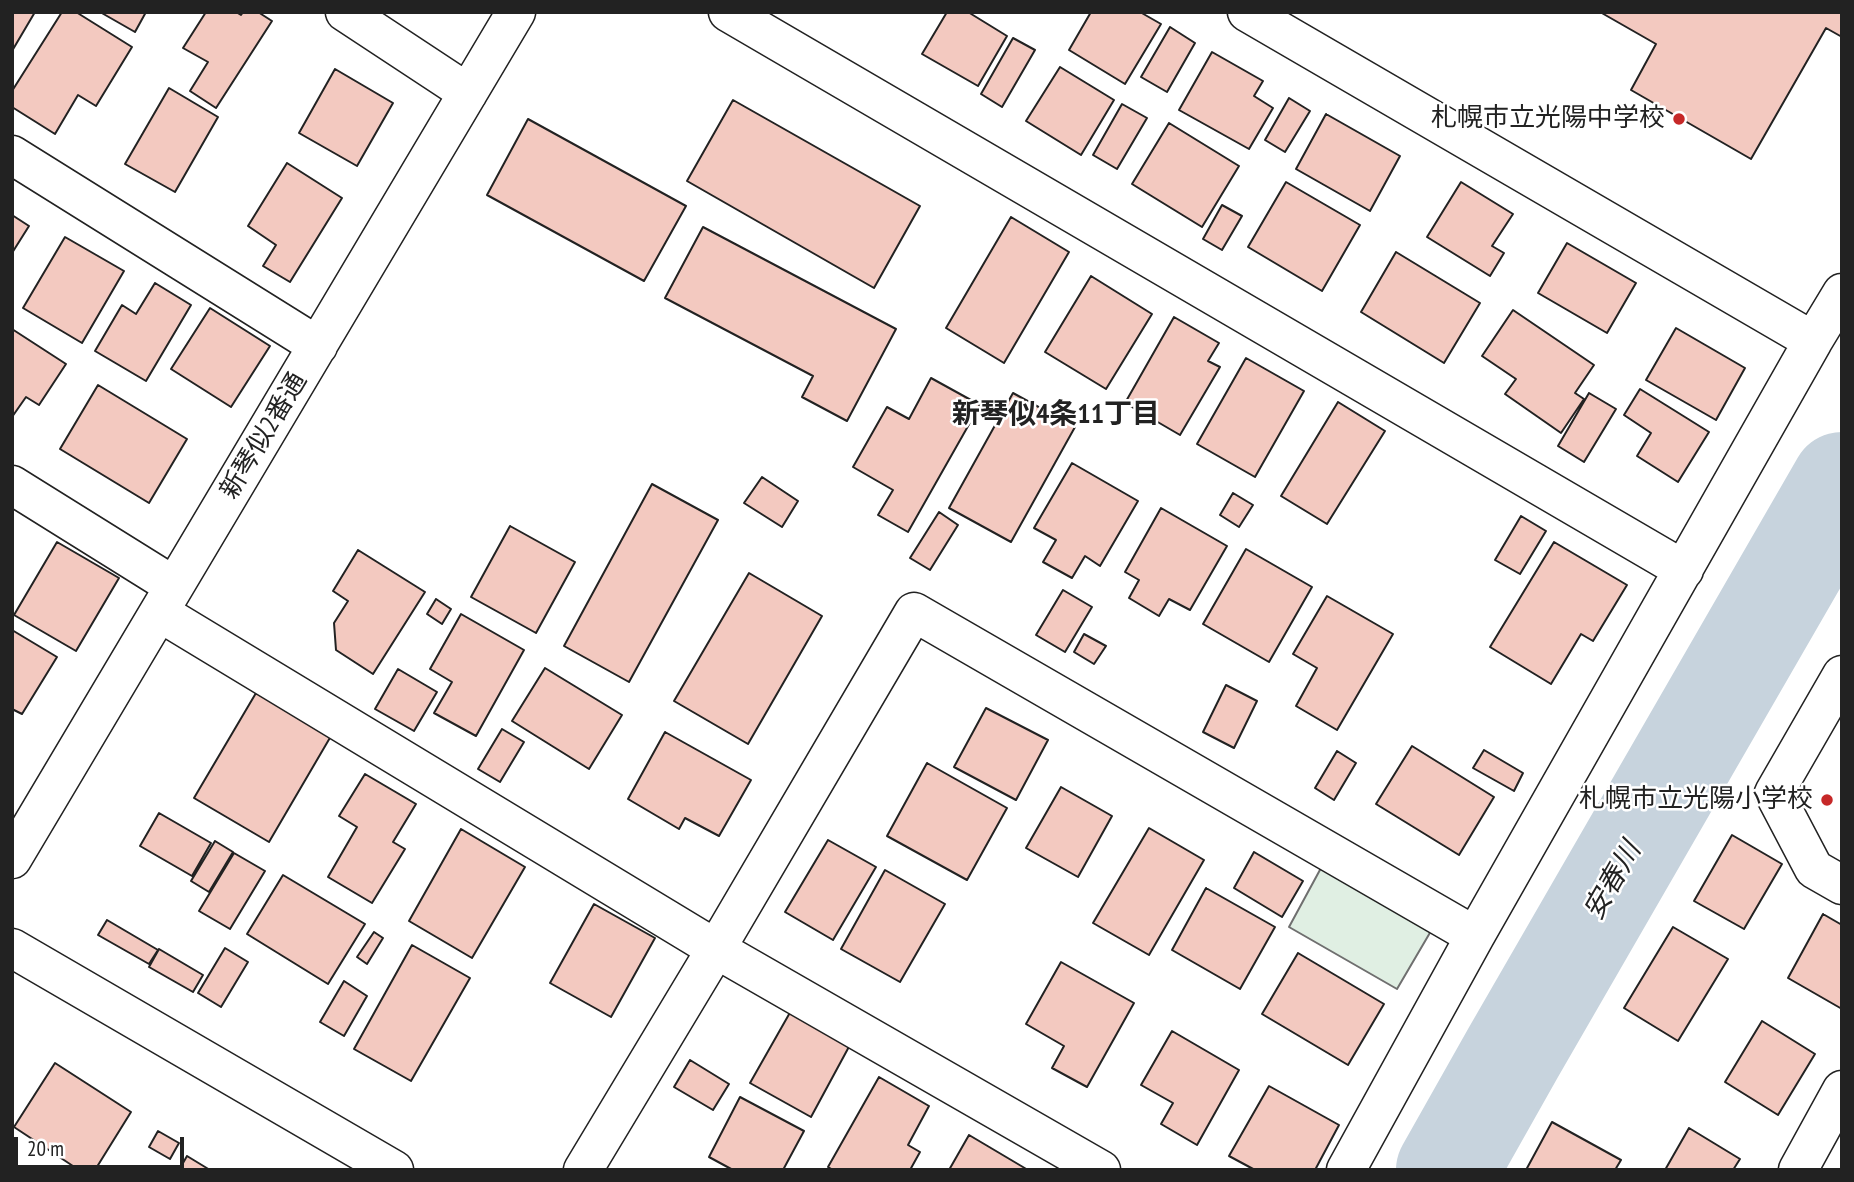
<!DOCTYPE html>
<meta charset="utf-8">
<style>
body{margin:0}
#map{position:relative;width:1854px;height:1182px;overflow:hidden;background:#fff;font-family:"PT Sans Narrow",sans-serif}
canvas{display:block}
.frame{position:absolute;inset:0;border:14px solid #222;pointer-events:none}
.scale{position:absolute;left:14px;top:1137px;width:170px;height:32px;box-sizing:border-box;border:4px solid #222;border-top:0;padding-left:9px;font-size:21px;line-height:24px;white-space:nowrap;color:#222;-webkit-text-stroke:5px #fff;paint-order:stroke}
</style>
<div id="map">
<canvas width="1854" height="1182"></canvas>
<div class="frame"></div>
<div class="scale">20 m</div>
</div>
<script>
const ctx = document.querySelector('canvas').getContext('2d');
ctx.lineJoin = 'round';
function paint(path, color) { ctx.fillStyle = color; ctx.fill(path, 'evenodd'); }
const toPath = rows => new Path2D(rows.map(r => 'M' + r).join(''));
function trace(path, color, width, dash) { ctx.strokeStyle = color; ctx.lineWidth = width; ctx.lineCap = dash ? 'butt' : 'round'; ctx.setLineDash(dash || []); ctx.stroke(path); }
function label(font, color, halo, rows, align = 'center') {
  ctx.font = font + ' "PT Sans Narrow","Noto Sans JP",sans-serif'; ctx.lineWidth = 5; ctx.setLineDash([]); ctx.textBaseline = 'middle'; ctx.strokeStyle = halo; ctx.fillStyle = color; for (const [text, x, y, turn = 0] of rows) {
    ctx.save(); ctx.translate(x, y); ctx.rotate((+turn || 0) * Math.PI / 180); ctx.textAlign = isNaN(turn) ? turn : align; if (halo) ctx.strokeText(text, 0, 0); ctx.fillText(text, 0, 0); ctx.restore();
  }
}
const green = toPath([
 [1321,868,1431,931,1397,989,1289,927,1321,868]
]);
paint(green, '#e0efe3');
trace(green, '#6f6f6f', 2);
trace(toPath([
 [1447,1170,1513,1053,1842,483]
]), '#c7d3dd', 102);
const building = toPath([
 [12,12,35,12,12,51,12,12],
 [62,12,76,12,132,47,96,106,78,95,55,134,12,107,12,91,62,12],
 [100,12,146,12,135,32,100,12],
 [206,12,236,12,241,15,243,12,258,12,272,21,216,108,190,91,208,62,183,48,206,12],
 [947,12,968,12,1007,36,978,86,922,54,947,12],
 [1091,12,1140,12,1161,24,1125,84,1069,50,1091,12],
 [1600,12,1842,12,1842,37,1826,28,1751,159,1631,90,1656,44,1600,12],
 [1170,27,1195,43,1167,92,1141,77,1170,27],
 [1013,38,1035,50,1002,107,981,94,1013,38],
 [1212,52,1263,81,1254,96,1273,108,1249,149,1179,110,1212,52],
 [1060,67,1114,100,1081,155,1026,121,1060,67],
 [335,69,393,103,357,166,299,133,335,69],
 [169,88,218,117,175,192,125,164,169,88],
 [1289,98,1310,111,1285,152,1265,140,1289,98],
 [733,100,920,206,874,288,687,181,733,100],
 [1122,104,1147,118,1117,169,1093,155,1122,104],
 [1326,114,1400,156,1370,211,1296,169,1326,114],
 [528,119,686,206,644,281,487,195,528,119],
 [1169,123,1239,166,1202,227,1132,184,1169,123],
 [287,163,342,198,290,282,263,266,276,245,248,226,287,163],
 [1286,182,1360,225,1322,291,1248,247,1286,182],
 [1461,182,1513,214,1492,246,1504,253,1490,276,1427,237,1461,182],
 [1222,205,1242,216,1222,250,1203,239,1222,205],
 [12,215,29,226,12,253,12,215],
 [1011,217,1069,252,1004,363,946,328,1011,217],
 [703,227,896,329,847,421,802,397,813,376,665,298,703,227],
 [65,237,124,271,82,343,23,308,65,237],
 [1567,243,1636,283,1607,333,1538,293,1567,243],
 [1396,252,1480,303,1444,363,1361,312,1396,252],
 [1091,276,1152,314,1106,389,1045,352,1091,276],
 [155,283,191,305,146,381,95,351,122,305,136,314,155,283],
 [210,308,270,346,231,407,171,369,210,308],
 [1513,310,1594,365,1575,393,1584,399,1561,433,1505,394,1516,379,1482,356,1513,310],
 [1174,317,1219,343,1208,361,1220,367,1180,435,1125,403,1174,317],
 [1676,328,1745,368,1716,420,1646,380,1676,328],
 [12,329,66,364,39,405,26,397,12,417,12,329],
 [1246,358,1304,391,1255,477,1197,444,1246,358],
 [931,378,980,405,908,532,878,515,893,490,853,467,887,407,909,419,931,378],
 [98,385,187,439,149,503,60,449,98,385],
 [1640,389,1709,432,1678,482,1637,456,1651,433,1624,415,1640,389],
 [1013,393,1075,427,1011,542,949,508,1013,393],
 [1589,393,1616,409,1584,462,1558,446,1589,393],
 [1338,402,1385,431,1327,524,1281,496,1338,402],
 [1072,463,1138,501,1100,566,1085,556,1072,578,1043,562,1056,540,1034,528,1072,463],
 [762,477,798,501,782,527,744,503,762,477],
 [652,484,718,520,629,682,564,646,652,484],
 [1233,493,1253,505,1239,527,1220,515,1233,493],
 [1161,508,1227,546,1190,610,1169,599,1159,616,1129,598,1139,580,1125,572,1161,508],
 [939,512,958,525,930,570,910,558,939,512],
 [1521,516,1546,531,1520,574,1495,560,1521,516],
 [510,526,575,562,536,633,471,597,510,526],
 [57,542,119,578,76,651,14,615,57,542],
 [1554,542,1627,585,1593,641,1581,634,1551,684,1490,647,1554,542],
 [1246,549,1312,587,1269,662,1203,624,1246,549],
 [358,550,425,592,373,674,336,650,334,623,348,601,333,591,358,550],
 [749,573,822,616,748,744,674,701,749,573],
 [1063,590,1092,607,1065,652,1036,635,1063,590],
 [1327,596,1393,634,1337,730,1296,706,1317,668,1293,654,1327,596],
 [436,599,451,609,442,624,427,614,436,599],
 [461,614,524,650,476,736,434,713,452,682,430,669,461,614],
 [12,630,57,657,22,714,12,709,12,630],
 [1084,634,1106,646,1094,664,1074,652,1084,634],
 [545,668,622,715,589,769,512,721,545,668],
 [398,669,437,692,414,731,375,709,398,669],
 [1226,685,1257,701,1234,748,1203,732,1226,685],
 [256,693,331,736,269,842,194,798,256,693],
 [986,708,1048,740,1016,800,954,767,986,708],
 [502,729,524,742,500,782,478,769,502,729],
 [665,732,751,780,719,836,685,818,679,829,628,799,665,732],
 [1412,746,1494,797,1459,855,1376,804,1412,746],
 [1484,750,1523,773,1514,791,1473,768,1484,750],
 [1337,751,1356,763,1334,800,1315,788,1337,751],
 [927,763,1007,808,967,880,887,836,927,763],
 [365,774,416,804,393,842,405,849,372,903,328,877,357,827,339,816,365,774],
 [1061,787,1112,816,1078,877,1026,848,1061,787],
 [159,813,211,843,192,876,140,846,159,813],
 [1149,828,1204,860,1149,955,1093,923,1149,828],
 [461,829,525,867,472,958,409,921,461,829],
 [1732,835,1782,864,1744,929,1694,901,1732,835],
 [828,840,876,867,833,940,785,912,828,840],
 [215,841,233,852,209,892,191,881,215,841],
 [1254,852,1303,881,1282,917,1234,888,1254,852],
 [234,853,265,871,230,929,199,911,234,853],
 [885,870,945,904,900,982,841,949,885,870],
 [283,875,365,924,328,984,247,934,283,875],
 [1206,888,1275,927,1240,989,1172,950,1206,888],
 [594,904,655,938,611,1017,550,983,594,904],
 [1823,914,1842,925,1842,1009,1788,978,1823,914],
 [107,920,158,950,149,964,98,935,107,920],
 [1673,927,1728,959,1678,1041,1624,1008,1673,927],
 [374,932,383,938,367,964,357,957,374,932],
 [412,945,470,978,411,1081,354,1049,412,945],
 [225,948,248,962,221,1007,198,993,225,948],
 [159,949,203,975,193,992,149,967,159,949],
 [1298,953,1384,1004,1348,1065,1262,1014,1298,953],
 [1061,962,1134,1003,1087,1087,1052,1068,1064,1046,1026,1024,1061,962],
 [344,981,367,996,344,1036,320,1022,344,981],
 [792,1009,851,1043,811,1117,750,1083,792,1009],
 [1762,1021,1815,1054,1778,1115,1725,1082,1762,1021],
 [1172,1031,1239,1070,1197,1145,1161,1124,1173,1103,1141,1085,1172,1031],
 [690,1060,729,1084,713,1110,674,1087,690,1060],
 [55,1063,131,1112,95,1170,79,1170,14,1127,55,1063],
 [879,1077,929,1106,908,1145,920,1152,910,1170,833,1170,828,1167,879,1077],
 [1269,1086,1339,1125,1315,1170,1255,1170,1229,1156,1269,1086],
 [740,1097,804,1131,783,1170,733,1170,709,1157,740,1097],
 [1552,1122,1621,1160,1615,1170,1526,1170,1552,1122],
 [1689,1128,1740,1159,1733,1170,1665,1170,1689,1128],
 [158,1131,179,1143,170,1159,149,1147,158,1131],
 [969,1135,1028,1170,949,1170,969,1135],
 [187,1156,210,1170,179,1170,187,1156]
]);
paint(building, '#f3c9c0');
trace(building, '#222', 2);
const street = toPath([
 [345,12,468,93],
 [728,12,1684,570],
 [1247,12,1813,341],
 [12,155,318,346],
 [12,485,174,586],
 [159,612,716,949,1101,1170],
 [1842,675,1774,793,1814,869,1842,885],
 [12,859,516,12],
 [12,948,394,1170],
 [583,1170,716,949,914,612,1475,936],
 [1346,1170,1475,936,1813,341,1842,293],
 [1798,1170,1842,1090]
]);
trace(street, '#222', 41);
trace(street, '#fff', 38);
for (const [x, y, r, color] of [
 [1679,119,7,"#c62828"],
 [1827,800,7,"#c62828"]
]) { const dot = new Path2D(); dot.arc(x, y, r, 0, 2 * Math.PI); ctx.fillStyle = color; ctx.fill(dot); trace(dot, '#fff', 2.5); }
label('26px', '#222', '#fff', [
 ["札幌市立光陽中学校",1665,119],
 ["札幌市立光陽小学校",1813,800]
], 'right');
label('26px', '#222', '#fff', [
 ["新琴似2番通",264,436,-59]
]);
label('bold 28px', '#222', '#fff', [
 ["新琴似4条11丁目",1056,415]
]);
label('italic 28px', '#222', '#fff', [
 ["安春川",1613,881,-60]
]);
</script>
